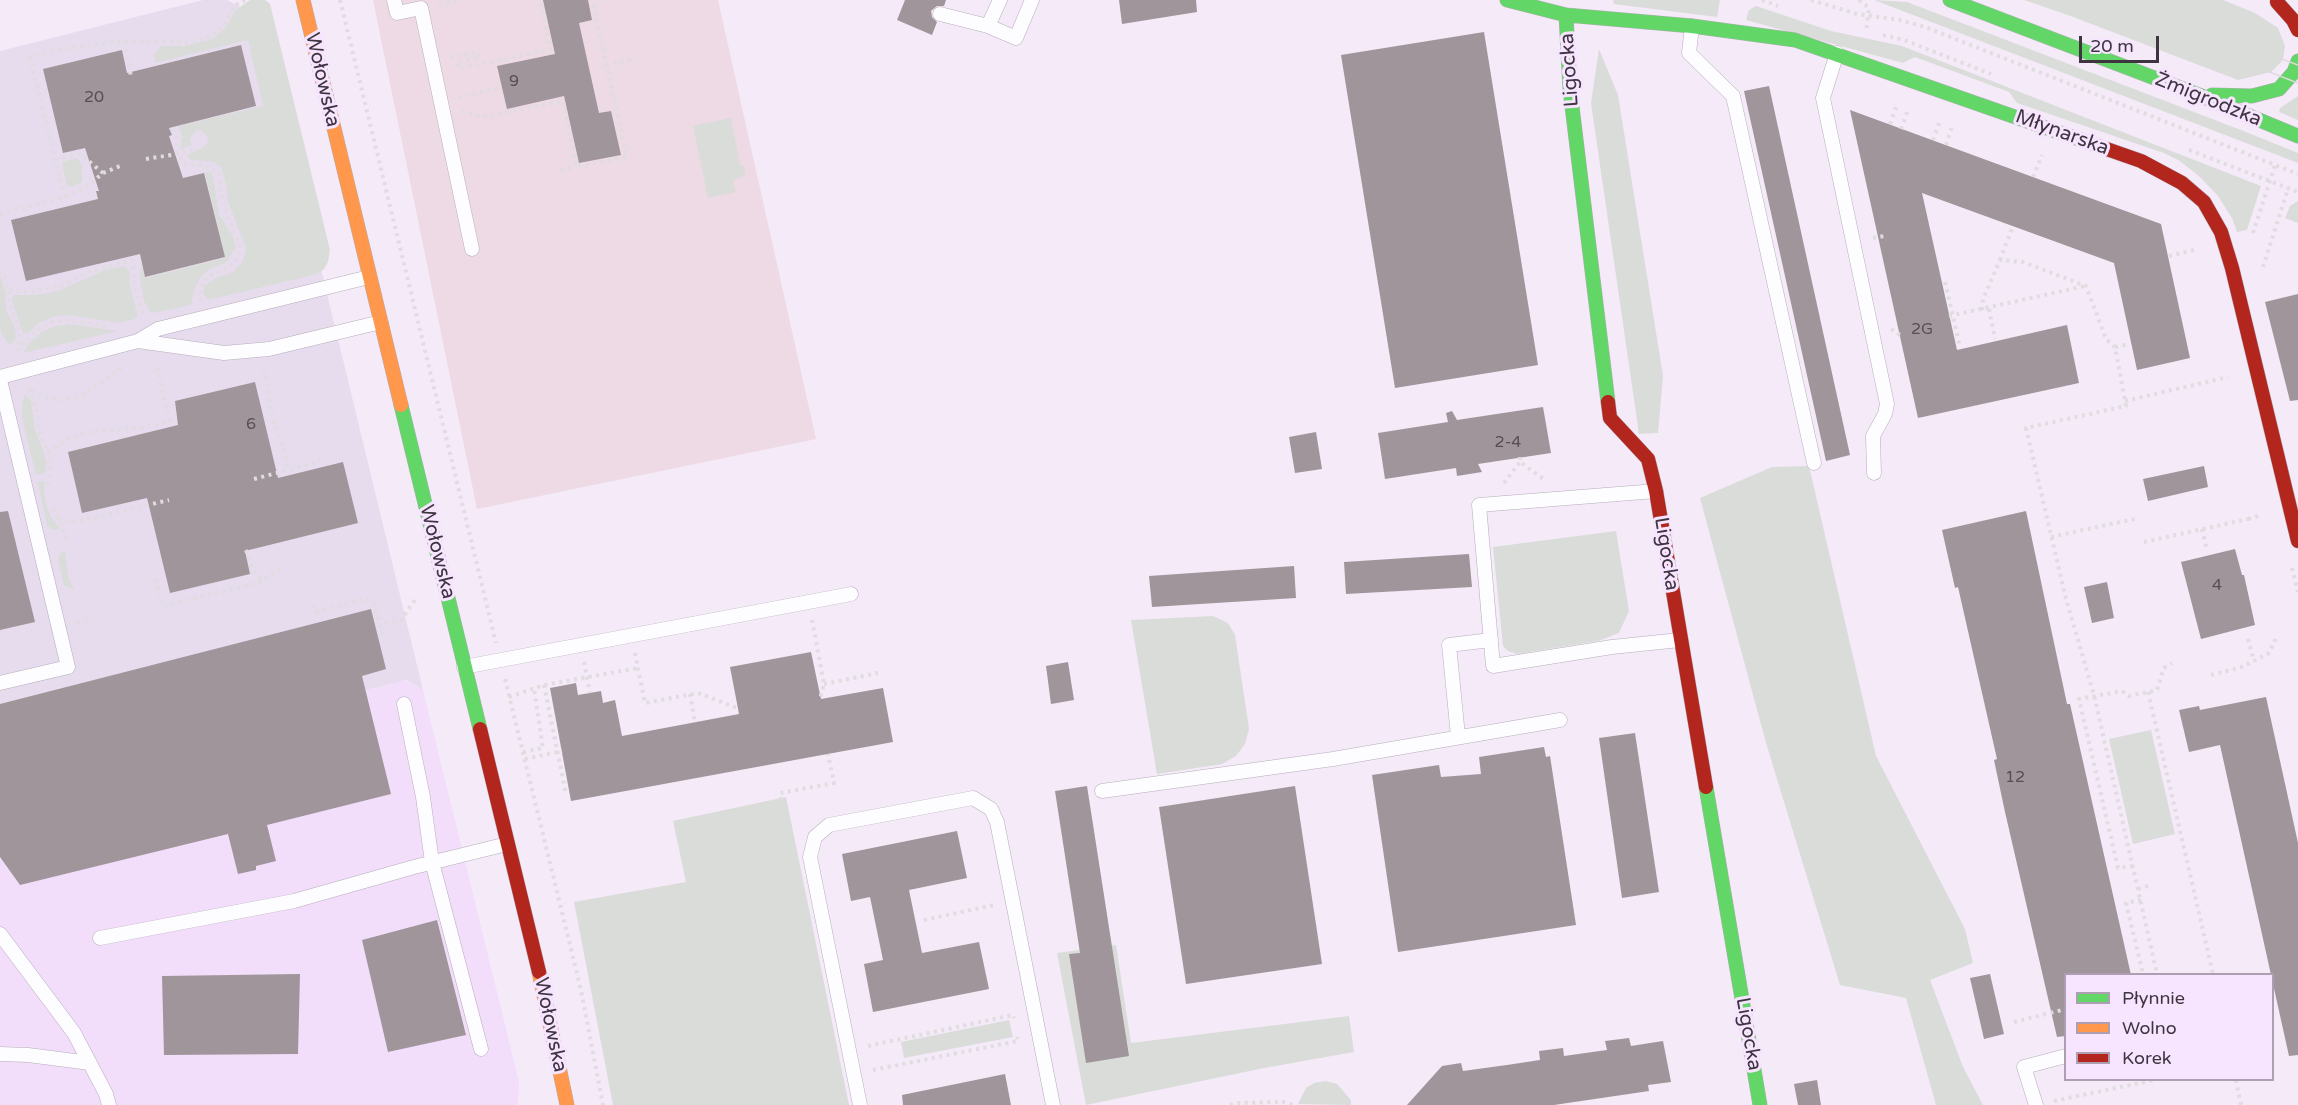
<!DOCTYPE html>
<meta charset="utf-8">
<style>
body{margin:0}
#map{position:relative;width:2298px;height:1105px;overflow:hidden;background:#f4eaf8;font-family:"Varela Round",sans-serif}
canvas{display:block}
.legend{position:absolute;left:2064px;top:973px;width:210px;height:108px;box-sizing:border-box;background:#f7e4fe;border:2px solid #ad9eb2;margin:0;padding:8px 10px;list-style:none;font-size:18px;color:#3e3541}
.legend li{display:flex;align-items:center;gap:12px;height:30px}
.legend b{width:30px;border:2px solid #ad9eb2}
.scale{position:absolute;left:2079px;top:36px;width:80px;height:27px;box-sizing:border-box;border:3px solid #3e3541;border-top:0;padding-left:8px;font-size:18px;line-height:21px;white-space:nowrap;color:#3e3541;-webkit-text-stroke:4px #f7e4fe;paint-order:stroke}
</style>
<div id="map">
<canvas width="2298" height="1105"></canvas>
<ul class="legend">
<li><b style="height:8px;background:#63d668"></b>Płynnie</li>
<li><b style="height:8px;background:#ff974d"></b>Wolno</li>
<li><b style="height:8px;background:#b3261e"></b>Korek</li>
</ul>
<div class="scale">20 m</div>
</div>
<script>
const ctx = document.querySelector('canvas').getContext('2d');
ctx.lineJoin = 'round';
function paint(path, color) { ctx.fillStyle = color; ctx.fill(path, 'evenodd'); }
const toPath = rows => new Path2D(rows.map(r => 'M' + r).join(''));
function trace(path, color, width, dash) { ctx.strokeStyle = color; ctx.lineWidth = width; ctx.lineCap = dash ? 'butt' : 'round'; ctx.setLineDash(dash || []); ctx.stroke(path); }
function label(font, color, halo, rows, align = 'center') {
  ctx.font = font + ' "Varela Round",sans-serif'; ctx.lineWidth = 6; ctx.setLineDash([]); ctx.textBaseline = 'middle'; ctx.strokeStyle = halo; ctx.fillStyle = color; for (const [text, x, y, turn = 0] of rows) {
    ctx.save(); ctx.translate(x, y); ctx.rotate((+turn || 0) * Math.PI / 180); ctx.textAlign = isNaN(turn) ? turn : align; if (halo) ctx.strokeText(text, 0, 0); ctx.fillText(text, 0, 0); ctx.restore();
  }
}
paint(toPath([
 [203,0,227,0,242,8,321,269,423,690,407,680,0,781,0,51]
]), '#e6dcee');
paint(toPath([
 [407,680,423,690,519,1082,518,1105,0,1105,0,781]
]), '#f2defa');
paint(toPath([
 [373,0,718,0,816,439,477,509]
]), '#eddae5');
paint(toPath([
 [250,0,265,0,270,4,330,250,328,262,324,269,317,274,209,300,203,294,204,286,216,278,233,272,243,261,246,248,228,202,225,180,221,168,214,162,191,160,186,155,202,148,207,144,208,137,203,132,198,130,193,134,190,139,192,145,180,149,182,136,178,126,263,106,248,40,155,63,154,55,161,46,184,46,213,39,225,28,236,10],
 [1613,0,1720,0,1717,17,1614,4],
 [1874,0,1907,2,2241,130,2298,153,2298,163],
 [2024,0,2223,0,2255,13,2278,28,2285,46,2283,60,2271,72,2238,80,2068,15],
 [1756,6,1831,31,1902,46,2261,186,2247,230,2237,232,2232,218,2218,196,2200,177,2180,161,2164,153,2017,103,2009,92,1915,57,1903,63,1746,20,1749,10],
 [1599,49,1618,95,1663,376,1658,433,1639,434,1591,103],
 [2298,96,2298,120,2279,112,2280,108],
 [731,118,740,164,745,168,745,174,741,178,733,180,736,192,708,198,693,126],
 [77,158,82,165,82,182,72,187,67,186,62,162],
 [205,172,211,173,213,176,219,214,232,235,236,247,226,263,210,269,201,277,195,288,191,305,154,313,149,311,144,301,140,280,141,265,145,278,225,258],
 [2298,201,2298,223,2285,218,2290,206],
 [124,266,129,270,131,291,138,315,135,319,120,323,67,315,54,317,39,323,27,334,23,333,12,301,13,295,37,295,58,291,105,270],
 [0,275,5,291,6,310,15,327,16,338,13,343,9,344,2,335,0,328],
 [70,324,118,331,23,353,29,343,42,332,55,326],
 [25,394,31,401,35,429,47,462,45,473,36,475,22,418,22,404],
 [1809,466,1876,756,1965,929,1973,963,1930,980,1963,1067,1983,1105,1936,1105,1906,998,1840,985,1766,743,1700,498,1772,467],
 [44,481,45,501,50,515,60,529,54,530,47,526,38,482],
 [1616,531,1629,611,1619,633,1598,641,1517,654,1508,651,1503,646,1493,547],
 [65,551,68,577,74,590,64,585,58,560,60,554],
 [1213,616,1228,623,1235,635,1249,729,1245,744,1236,756,1222,764,1157,774,1131,620],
 [2151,730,2175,834,2133,844,2109,739],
 [786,797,849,1105,613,1105,574,902,686,882,673,821],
 [1116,945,1131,1043,1349,1016,1354,1052,1264,1068,1086,1105,1057,953],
 [1009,1020,1013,1037,904,1058,901,1042],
 [1326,1081,1337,1084,1351,1100,1351,1105,1298,1104,1306,1088,1314,1083]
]), '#dadcd9');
paint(toPath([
 [543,0,588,0,592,20,579,23,599,113,611,111,621,155,579,163,564,96,507,109,497,66,555,54],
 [905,0,946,0,944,6,937,6,931,11,932,17,937,22,932,35,897,20],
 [1119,0,1196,0,1197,12,1122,24],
 [1484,32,1538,365,1395,388,1341,55],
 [241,45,256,106,169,128,172,135,169,136,183,178,204,173,225,257,145,277,140,254,26,281,11,220,98,199,96,191,99,191,85,148,63,153,43,69,122,50,127,73],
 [1769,86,1850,455,1826,461,1744,91],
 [1850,110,2161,224,2190,358,2137,370,2114,263,1922,193,1957,350,2067,325,2079,383,1918,418],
 [2298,294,2298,400,2290,401,2265,302],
 [255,382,278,478,343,462,358,523,245,551,250,574,170,593,147,498,82,513,68,452,178,425,175,401],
 [1543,407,1551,453,1478,464,1482,472,1457,476,1456,468,1385,479,1378,433,1448,422,1446,413,1452,411,1457,420],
 [1316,432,1322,469,1295,473,1289,437],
 [2204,466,2208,487,2148,501,2143,479],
 [8,511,35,622,0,630,0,512],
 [2026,511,2067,704,2070,704,2131,975,2066,975,2066,1036,2057,1037,2005,812,1994,760,1997,759,1958,587,1955,588,1942,530],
 [2235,549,2242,575,2244,575,2255,625,2201,639,2181,562],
 [1469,554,1472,587,1346,594,1344,562],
 [1294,566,1296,598,1152,607,1149,576],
 [2107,582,2114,618,2092,623,2084,587],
 [371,609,386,669,362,676,391,794,267,825,276,861,256,866,256,870,238,874,228,834,20,885,0,857,0,704],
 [811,652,821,699,883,688,893,742,571,801,550,688,576,683,578,695,601,691,603,703,615,700,622,736,739,714,730,667],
 [1068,662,1074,700,1051,704,1046,666],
 [2266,697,2298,843,2298,1055,2289,1056,2220,745,2189,752,2179,710,2199,706,2200,710],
 [1635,733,1659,892,1622,898,1599,738],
 [1544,747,1546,757,1550,756,1576,925,1398,952,1372,775,1439,765,1441,777,1481,774,1479,757],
 [1087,786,1129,1056,1086,1063,1069,954,1080,953,1055,791],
 [1295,786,1322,964,1186,984,1159,807],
 [957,831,967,878,909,890,922,953,979,942,989,989,873,1012,864,964,883,960,870,897,851,901,842,854],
 [437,920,466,1035,388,1052,362,940],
 [300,974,298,1054,164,1055,162,976],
 [1990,974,2004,1034,1984,1039,1970,978],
 [1629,1038,1631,1046,1663,1041,1671,1082,1648,1085,1649,1091,1554,1105,1407,1105,1442,1066,1461,1063,1463,1071,1507,1065,1540,1060,1539,1051,1563,1048,1564,1056,1607,1050,1605,1041],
 [1005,1074,1011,1105,903,1105,902,1095],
 [1817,1080,1821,1105,1798,1105,1794,1084]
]), '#a0959a');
const lane = toPath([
 [394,0,397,13,421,8,472,249],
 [940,14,988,26,1016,38,1032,0],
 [988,26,1000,0],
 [1692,26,1689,53,1733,96,1814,463],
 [1837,53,1823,98,1887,404,1885,414,1873,436,1874,473],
 [138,341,224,353,269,349,381,322],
 [0,377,138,341,158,329,369,277],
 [0,380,68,667,0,683],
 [1656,491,1479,505,1493,666,1612,647,1680,640],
 [464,667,851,594],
 [404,704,423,797,432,862,481,1049],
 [1458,736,1449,645,1491,640],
 [1102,791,1333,759,1560,720],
 [0,934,74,1033,106,1094,109,1105],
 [100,938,294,901,414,867,507,844],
 [0,1054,28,1055,90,1063],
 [860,1105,810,857,815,837,829,825,973,798,991,809,997,822,1053,1105],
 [2036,1105,2024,1067,2066,1056]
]);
const fast = toPath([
 [1507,0,1566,15,1692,26,1795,40,2101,147],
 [1950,0,2199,95,2298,136],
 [1566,15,1570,90,1608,402],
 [2212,95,2252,96,2279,89,2294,72,2298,61],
 [401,405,480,729],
 [1706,787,1760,1105]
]);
const slow = toPath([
 [303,0,401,405],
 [539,972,567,1105]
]);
const jam = toPath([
 [2277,2,2293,20,2298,30],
 [2101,147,2141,161,2182,183,2204,202,2221,232,2232,268,2298,541],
 [1608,402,1610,418,1648,459,1656,491,1706,787],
 [480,729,539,972]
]);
trace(lane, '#b6aeba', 15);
trace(fast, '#b6aeba', 15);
trace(slow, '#b6aeba', 15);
trace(jam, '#b6aeba', 15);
trace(toPath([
 [340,0,496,643],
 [1762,0,1778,6],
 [1811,0,1857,14,1900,20,1925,27,2298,174],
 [1859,0,1869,8,1866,32],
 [439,4,460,0],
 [1883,35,1904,40,1991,74],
 [125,42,131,77],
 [450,57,479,52,480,57,457,62,459,69,551,49,540,0],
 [606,65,632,59],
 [458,97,499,88],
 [462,111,482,117,563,101,577,167,627,157,592,0],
 [1890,124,1897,105],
 [173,129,177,136,177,154,186,165,203,165,219,173,222,198,229,221,241,247,234,264,206,278,200,289,200,301],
 [1901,129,1908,110],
 [1933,140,1940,121],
 [1946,145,1952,126],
 [2189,150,2298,192],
 [55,159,80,154,103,173],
 [146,159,177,154,197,147],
 [561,170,577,167],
 [2033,177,2042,155],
 [65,197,30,58,50,51,112,42,190,42,210,37,223,26,230,13,236,5,245,0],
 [0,214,65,197,85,188,103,173,120,166],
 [2253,233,2275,165],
 [1873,238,1884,236],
 [2169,256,2198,249],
 [2000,260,2013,226],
 [2263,267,2288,189],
 [0,271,5,277,11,311,18,325,20,337,17,350],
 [1945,282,1960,347],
 [9,290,30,292,63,285,91,271,132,260,135,289,143,314],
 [1989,309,1995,339],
 [1982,310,1983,299,2000,260,2023,262,2086,286,2106,339,2115,347,2126,406,2026,428,2066,599,2094,695,2157,974],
 [1949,316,2085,286],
 [1891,329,1900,335],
 [2115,347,2129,344],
 [17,351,38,329,53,322,67,320,108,326],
 [264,369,273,420,284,447,287,470],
 [29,388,37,412,39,432,48,452,50,463,48,488],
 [32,390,42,396,62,400,81,396,124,366],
 [2125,401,2228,377],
 [48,452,67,439,93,431,142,428,170,421,161,389,157,363],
 [1520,457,1520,462,1545,480],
 [254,479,311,464,321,459],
 [1504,483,1520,462],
 [53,509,63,529,66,540],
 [58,518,68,521,81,521,169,500],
 [2248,519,2262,515],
 [2202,529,2207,550],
 [2051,537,2139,518],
 [2144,542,2248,519,2249,525],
 [246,550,252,568,262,582],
 [2292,568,2298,592],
 [154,582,156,581,162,606,262,582,282,566],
 [312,605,317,612,362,599,368,600,374,604,384,639],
 [812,620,824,684,820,699],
 [77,623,89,620],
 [385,623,401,620,417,597],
 [2248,639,2254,661],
 [635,653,645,703,698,693,737,708],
 [584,662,590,693],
 [2211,675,2242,667,2269,653,2276,638],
 [505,679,581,990,603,1105],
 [824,684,878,673],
 [544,685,566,794],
 [2148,692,2213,974],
 [690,694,695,722],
 [509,697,544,685,638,668],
 [523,752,543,748,534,688],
 [525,759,562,751],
 [781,800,780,793,834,783,828,754],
 [2133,866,2118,868,2079,699,2122,691,2129,696,2157,690,2164,668,2172,663],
 [2138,889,2151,885],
 [2141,900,2126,903,2143,974],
 [924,920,994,905],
 [2014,1022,2066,1009],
 [868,1046,1013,1015,1014,1018],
 [873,1070,1018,1041,1017,1037],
 [2236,1080,2241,1105],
 [2054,1101,2154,1080],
 [1230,1105,1239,1103,1284,1102,1293,1105]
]), '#e0dce0', 4, [3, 4.5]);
trace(lane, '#fdfcfe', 14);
trace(fast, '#63d668', 14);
trace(slow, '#ff974d', 14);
trace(jam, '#b3261e', 14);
trace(toPath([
 [2083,0,2298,83],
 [2126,0,2298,65]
]), '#dddade', 1.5);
label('16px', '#564d57', null, [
 ["9",514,82],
 ["20",94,98],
 ["2G",1922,330],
 ["6",251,425],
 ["2-4",1508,443],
 ["4",2217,586],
 ["12",2015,778]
]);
label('20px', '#3e3541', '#f7e4fe', [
 ["Ligocka",1570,70,-94],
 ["Wołowska",322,80,77],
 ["Żmigrodzka",2208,100,22],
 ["Młynarska",2062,133,20],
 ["Wołowska",437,552,76],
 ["Ligocka",1666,554,81],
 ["Wołowska",550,1025,78],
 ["Ligocka",1748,1034,80]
]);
</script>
